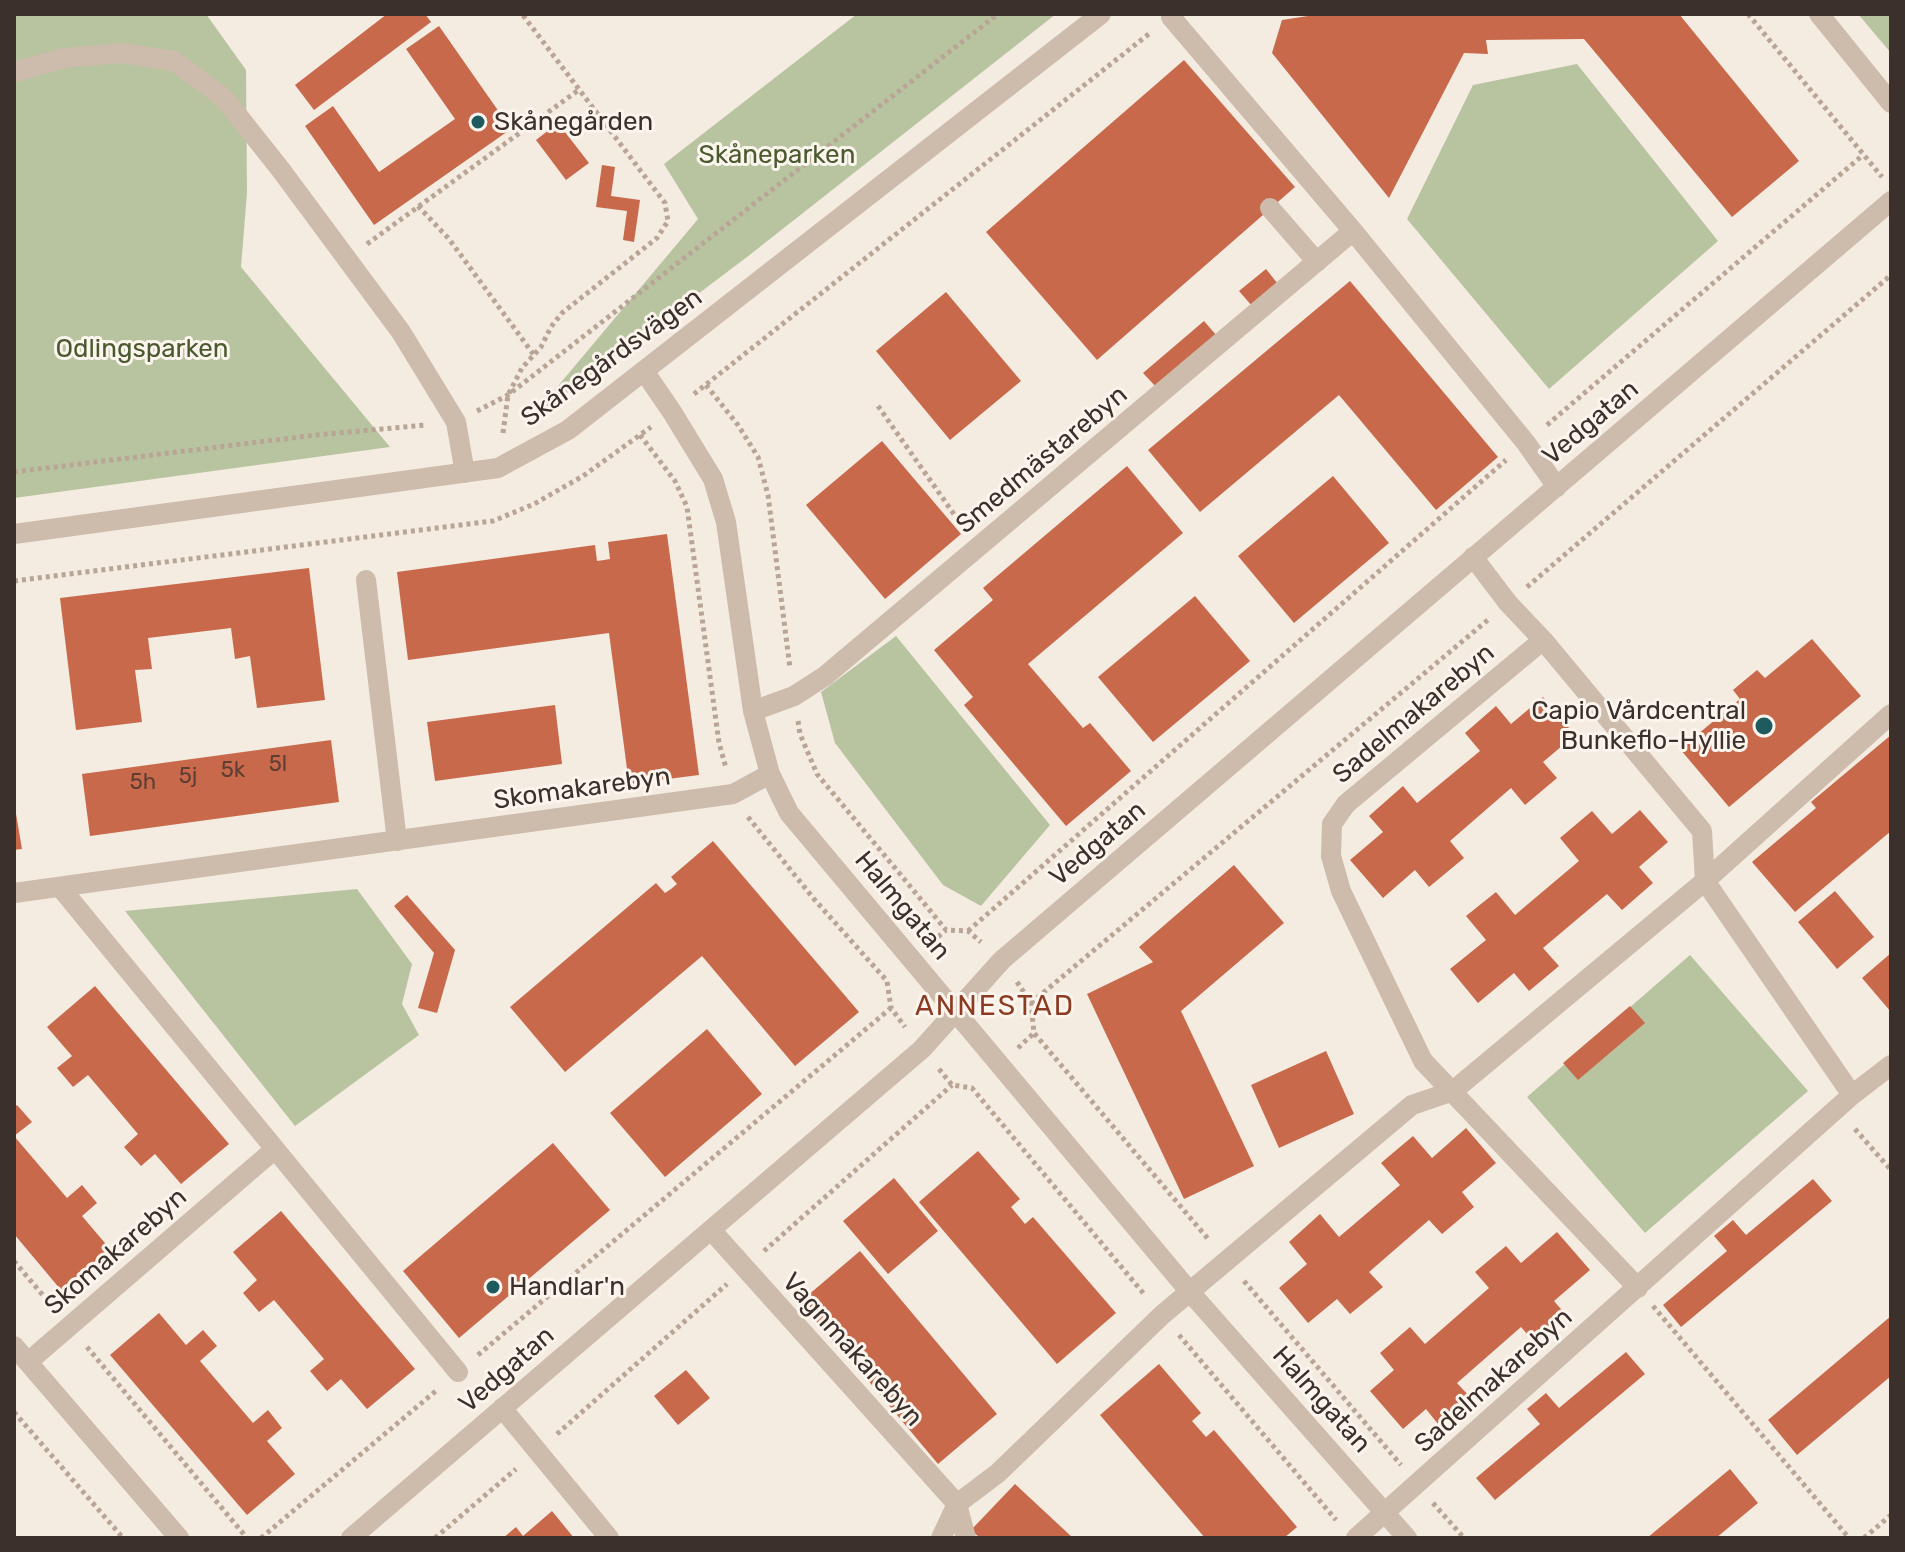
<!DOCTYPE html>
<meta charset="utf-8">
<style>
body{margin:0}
#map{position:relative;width:1905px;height:1552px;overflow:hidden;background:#f4ebe1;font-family:Rubik,sans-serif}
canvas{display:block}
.frame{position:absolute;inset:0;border:16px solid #3b302b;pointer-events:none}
</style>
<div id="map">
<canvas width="1905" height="1552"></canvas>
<div class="frame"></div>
</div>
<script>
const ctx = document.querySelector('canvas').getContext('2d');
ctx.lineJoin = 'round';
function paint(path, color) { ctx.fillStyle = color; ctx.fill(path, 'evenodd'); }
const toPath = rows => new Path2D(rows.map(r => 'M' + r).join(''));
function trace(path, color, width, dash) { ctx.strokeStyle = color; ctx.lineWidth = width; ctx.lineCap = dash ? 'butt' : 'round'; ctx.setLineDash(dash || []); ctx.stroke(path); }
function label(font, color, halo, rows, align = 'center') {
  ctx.font = font + ' Rubik,sans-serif'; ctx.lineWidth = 6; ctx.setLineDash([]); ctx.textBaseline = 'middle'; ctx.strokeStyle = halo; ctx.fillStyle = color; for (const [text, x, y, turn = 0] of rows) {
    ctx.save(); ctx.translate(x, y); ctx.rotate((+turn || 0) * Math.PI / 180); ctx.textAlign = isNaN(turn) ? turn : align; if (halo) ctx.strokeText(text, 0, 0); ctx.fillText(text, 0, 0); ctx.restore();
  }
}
paint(toPath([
 [14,14,206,14,246,70,247,193,241,267,390,447,14,498],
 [857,14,1056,14,747,257,527,423,698,219,664,164],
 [1858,14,1891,14,1891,53],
 [1577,64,1718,241,1549,389,1407,219,1473,85],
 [896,636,1050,825,981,906,943,885,835,743,821,692],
 [357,889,412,964,402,1004,419,1035,295,1126,125,911],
 [1690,955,1808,1091,1645,1233,1527,1097]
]), '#b8c4a0');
paint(toPath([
 [387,14,425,14,431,22,314,110,295,85],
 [1321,14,1679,14,1799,161,1732,217,1584,39,1486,40,1488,54,1464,53,1389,198,1272,53,1282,20],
 [439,26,511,129,374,225,305,126,333,106,379,172,455,119,406,49],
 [1184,60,1295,187,1097,360,986,232],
 [558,123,589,163,566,180,536,140],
 [602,165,615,167,611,196,640,200,634,242,623,240,627,211,596,207],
 [1266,269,1278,284,1252,306,1239,291],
 [1350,281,1498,457,1436,510,1339,395,1200,512,1148,450],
 [946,292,1021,381,950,440,876,351],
 [1204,321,1217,336,1157,388,1143,373],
 [882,441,961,534,885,599,806,505],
 [1127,466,1183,533,1028,664,1083,728,1090,723,1131,771,1066,826,964,705,973,697,934,650,993,600,983,588],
 [1333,476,1389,543,1294,623,1238,556],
 [667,534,699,775,629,784,609,633,408,660,397,572,595,545,597,561,604,560,610,559,608,542],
 [309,568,325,700,257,708,250,656,235,659,231,628,148,638,152,669,135,670,142,722,76,730,60,598],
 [1195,596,1250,661,1153,742,1098,677],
 [1812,639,1861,696,1729,807,1680,749,1740,699,1733,690,1757,670,1765,678],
 [1543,697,1575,735,1543,762,1557,778,1525,805,1511,788,1450,841,1464,858,1429,887,1415,870,1383,898,1350,860,1383,832,1369,816,1403,786,1417,803,1480,751,1465,733,1496,706,1511,724],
 [555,705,562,764,435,781,427,722],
 [1891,735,1891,831,1795,912,1752,862,1816,808,1811,802],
 [331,740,339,802,90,836,82,774],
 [14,802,22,849,14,850],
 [1640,810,1668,842,1639,867,1653,883,1622,910,1607,894,1543,948,1559,966,1529,991,1514,973,1478,1003,1450,969,1486,940,1466,916,1496,892,1515,915,1579,861,1560,838,1592,811,1612,834],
 [713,841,859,1012,795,1066,702,956,565,1072,510,1007,656,883,665,893,671,889,677,884,671,877],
 [1234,865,1284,923,1181,1011,1254,1166,1184,1199,1087,994,1153,962,1139,947],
 [1835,891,1874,937,1837,969,1798,922],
 [407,895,455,950,437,1013,418,1008,434,953,394,906],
 [1891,953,1891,1012,1862,978],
 [95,986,229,1144,181,1184,155,1154,141,1166,124,1147,138,1134,88,1075,73,1087,57,1068,72,1056,47,1027],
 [1630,1006,1645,1023,1578,1080,1563,1063],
 [707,1029,762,1094,665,1177,610,1113],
 [1326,1051,1354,1114,1279,1148,1251,1085],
 [17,1105,32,1122,14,1136,67,1198,82,1185,97,1203,82,1216,110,1249,61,1290,14,1234,14,1108],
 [1466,1128,1496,1163,1462,1192,1474,1207,1442,1234,1429,1220,1369,1272,1383,1287,1350,1314,1337,1299,1308,1323,1279,1288,1307,1264,1289,1242,1320,1214,1339,1237,1400,1185,1381,1163,1413,1136,1432,1158],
 [553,1143,610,1210,459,1338,403,1271],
 [978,1151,1020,1199,1011,1207,1025,1224,1033,1217,1116,1313,1057,1364,919,1202],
 [894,1178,938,1231,888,1274,843,1221],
 [1813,1179,1832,1201,1681,1327,1663,1305,1727,1251,1714,1236,1733,1220,1746,1235],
 [281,1211,415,1369,367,1409,341,1379,327,1391,310,1371,324,1359,274,1300,259,1312,243,1293,257,1280,233,1252],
 [1557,1232,1590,1270,1554,1301,1566,1315,1534,1342,1521,1327,1457,1383,1469,1396,1438,1424,1426,1409,1403,1429,1370,1391,1394,1370,1380,1353,1410,1327,1425,1344,1489,1288,1475,1272,1506,1246,1521,1263],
 [860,1251,997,1414,938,1464,856,1366,864,1359,851,1343,841,1351,800,1302],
 [159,1313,186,1345,203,1330,217,1346,200,1361,253,1423,268,1410,282,1428,267,1441,295,1474,247,1515,110,1355],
 [1891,1316,1891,1376,1797,1455,1768,1420],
 [1626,1352,1645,1374,1495,1500,1476,1478,1540,1424,1527,1409,1546,1393,1559,1408],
 [1159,1364,1201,1413,1192,1421,1206,1437,1214,1430,1297,1527,1284,1538,1205,1538,1100,1415],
 [686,1370,710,1398,678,1425,654,1396],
 [1730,1469,1758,1503,1716,1538,1647,1538],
 [1015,1484,1073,1538,980,1538,971,1530],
 [552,1511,574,1538,503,1538,516,1527,523,1536]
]), '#c8694b');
trace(toPath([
 [1748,14,1882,177],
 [607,125,620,116],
 [418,206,449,239,534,355],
 [367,244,580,89],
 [706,385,738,425,758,457,768,495,790,668],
 [694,394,1150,33],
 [878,406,963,527],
 [477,411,508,395,998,14],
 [1547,425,1863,155],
 [503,433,508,395,522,368,541,347,551,327,562,313,657,238,668,221,665,203,522,14],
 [640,435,675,481,687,507,719,743,726,768],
 [14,472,316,435,426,425],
 [14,581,493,521,534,504,583,476,651,427],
 [1527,587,1891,275],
 [798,721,800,734,817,774,900,874,946,930,968,931,981,942],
 [748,817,814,899,887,981,891,1008,905,1027],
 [968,931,1506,460],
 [932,942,946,930],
 [1017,982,1031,1003,1034,1033,1209,1240],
 [1031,1003,1489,619],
 [1018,1048,1034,1033],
 [939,1069,952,1085,972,1088,1144,1294],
 [1855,1129,1891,1170],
 [764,1251,952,1085],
 [14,1261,52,1306],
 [1244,1281,1401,1465],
 [1653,1306,1849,1538],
 [1179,1335,1336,1520],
 [87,1347,247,1538],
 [478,1355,891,1008],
 [14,1412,123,1538],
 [557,1434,727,1284],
 [1433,1503,1464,1538],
 [261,1538,437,1390],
 [435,1538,516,1469],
 [1864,1538,1891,1515]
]), '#b9a596', 5, [4, 4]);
trace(toPath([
 [1819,14,1891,103],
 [1171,17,1353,231,1526,443,1557,487],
 [14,72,64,58,121,53,174,61,224,98,281,170,401,332,456,422,465,473],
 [1270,208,1317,262],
 [644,371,672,412,713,479,726,522,753,711,770,774,789,813,1190,1292,1407,1538],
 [14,534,498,468,568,430,1101,14],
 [1473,557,1508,603,1543,640,1702,831,1705,881,1852,1095],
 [366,580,397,841],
 [1543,640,1346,804,1332,824,1331,856,1341,891,1423,1061,1638,1288],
 [753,711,794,696,825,676,1353,231],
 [60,887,458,1372],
 [14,893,733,794,770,774],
 [711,1230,957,1504,966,1538],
 [14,1346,179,1538],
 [28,1362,275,1149],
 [502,1408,609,1538],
 [351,1538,922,1049,1002,960,1891,201],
 [941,1538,957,1504,998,1473,1162,1315,1412,1105,1453,1091,1705,881,1891,714],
 [1356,1538,1852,1095,1891,1065]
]), '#cdbbac', 20);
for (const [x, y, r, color] of [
 [478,122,8,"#1f5a5e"],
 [1764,726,10,"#1f5a5e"],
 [493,1287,8,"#1f5a5e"]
]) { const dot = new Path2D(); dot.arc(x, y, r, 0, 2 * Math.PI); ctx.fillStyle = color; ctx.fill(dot); trace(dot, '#fbf5ee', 3); }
label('22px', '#5e3e33', null, [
 ["5l",278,765],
 ["5k",233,771],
 ["5j",188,777],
 ["5h",143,783]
]);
label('26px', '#3b302b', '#fbf5ee', [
 ["Skånegården",494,122],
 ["Capio Vårdcentral",1746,711,"right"],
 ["Bunkeflo-Hyllie",1746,741,"right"],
 ["Handlar'n",509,1287]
], 'left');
label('26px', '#4a5a2e', '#fbf5ee', [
 ["Skåneparken",777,155],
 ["Odlingsparken",142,349]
]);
label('26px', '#3b302b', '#fbf5ee', [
 ["Skånegårdsvägen",612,358,-36],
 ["Vedgatan",1591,423,-40],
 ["Smedmästarebyn",1042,460,-40],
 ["Sadelmakarebyn",1414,714,-40],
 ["Skomakarebyn",582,789,-8],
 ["Vedgatan",1098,844,-40],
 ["Halmgatan",902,906,50],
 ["Skomakarebyn",116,1252,-41],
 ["Vagnmakarebyn",852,1350,48],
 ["Vedgatan",507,1370,-41],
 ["Sadelmakarebyn",1494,1381,-42],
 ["Halmgatan",1321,1400,48]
]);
ctx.letterSpacing = '2px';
label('28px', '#8c3b22', '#fbf5ee', [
 ["ANNESTAD",995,1007]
]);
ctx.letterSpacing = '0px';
</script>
